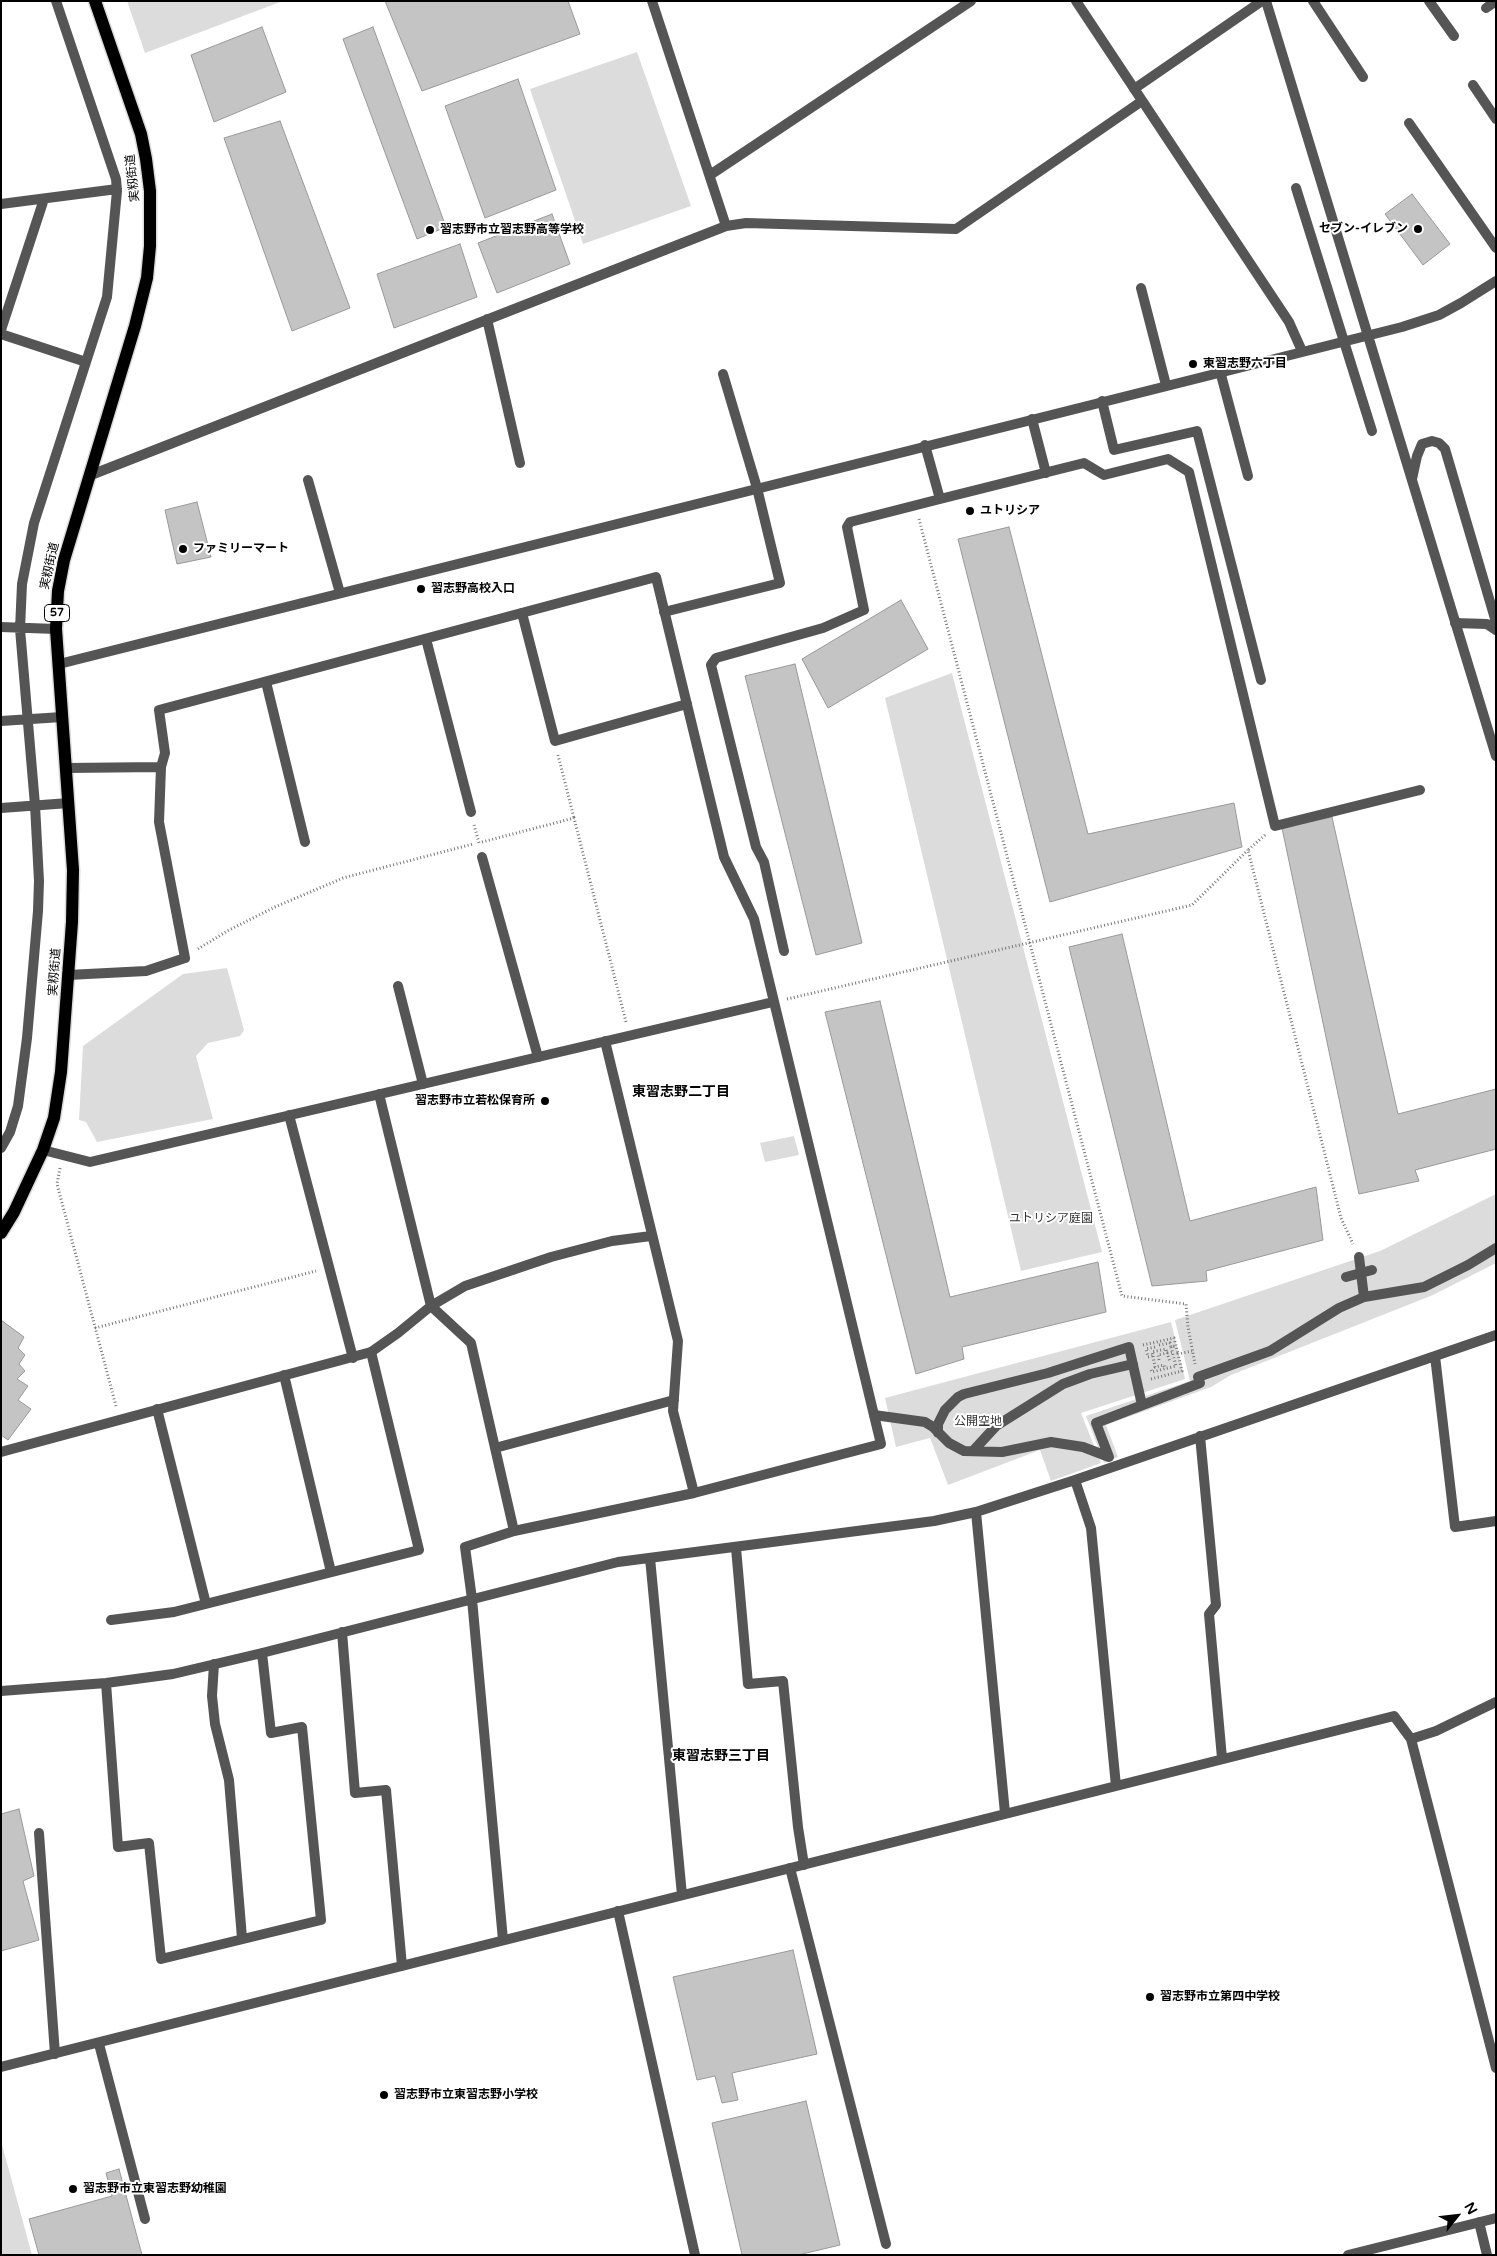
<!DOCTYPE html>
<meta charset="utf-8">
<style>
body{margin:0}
#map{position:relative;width:1497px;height:2256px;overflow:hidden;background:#fff;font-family:"Varela Round",sans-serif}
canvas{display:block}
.frame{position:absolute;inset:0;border:2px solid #000;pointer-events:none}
.north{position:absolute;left:1432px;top:2191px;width:50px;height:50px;-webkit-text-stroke:4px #fff;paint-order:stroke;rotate:61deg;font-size:14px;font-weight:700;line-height:20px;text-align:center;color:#000}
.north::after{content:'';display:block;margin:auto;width:18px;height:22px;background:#000;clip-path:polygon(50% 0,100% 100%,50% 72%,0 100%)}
</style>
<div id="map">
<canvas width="1497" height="2256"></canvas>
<div class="frame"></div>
<div class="north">N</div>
</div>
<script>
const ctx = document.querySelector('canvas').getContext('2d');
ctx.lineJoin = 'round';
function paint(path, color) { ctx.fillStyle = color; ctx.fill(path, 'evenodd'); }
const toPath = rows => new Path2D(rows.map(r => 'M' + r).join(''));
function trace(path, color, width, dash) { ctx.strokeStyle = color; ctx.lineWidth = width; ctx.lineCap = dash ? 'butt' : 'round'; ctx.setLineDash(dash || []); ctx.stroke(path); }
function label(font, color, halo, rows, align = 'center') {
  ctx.font = font + ' "Varela Round","Noto Sans JP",sans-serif'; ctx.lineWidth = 4; ctx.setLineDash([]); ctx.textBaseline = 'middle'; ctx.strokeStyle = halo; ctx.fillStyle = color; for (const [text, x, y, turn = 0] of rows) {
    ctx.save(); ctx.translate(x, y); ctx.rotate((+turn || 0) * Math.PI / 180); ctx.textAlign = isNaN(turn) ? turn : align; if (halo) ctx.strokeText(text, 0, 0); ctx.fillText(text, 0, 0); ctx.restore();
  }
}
paint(toPath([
 [127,1,283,1,145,53],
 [637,52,691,206,583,244,530,89],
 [952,673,1102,1252,1021,1271,885,698],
 [227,968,244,1030,240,1036,208,1043,196,1056,213,1119,97,1142,86,1122,79,1120,83,1046,183,974],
 [794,1136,799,1155,765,1162,760,1143],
 [1496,1194,1496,1263,1433,1295,1231,1375,1211,1387,1106,1425,1118,1457,1104,1463,1086,1416,1190,1381,1175,1320,1380,1251],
 [1171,1322,1185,1379,1081,1413,1101,1463,1051,1481,1040,1450,948,1485,930,1438,896,1447,885,1398],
 [1,2141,32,2255,1,2255]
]), '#dcdcdc');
const building = toPath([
 [385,1,568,1,580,34,422,91,385,1],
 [262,27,286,92,214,122,191,55,262,27],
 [373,27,446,227,417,239,343,39,373,27],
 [518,79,556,190,485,218,445,106,518,79],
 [280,121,350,308,292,331,224,138,280,121],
 [1412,194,1450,244,1423,265,1385,214,1412,194],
 [552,214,570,264,497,293,478,243,552,214],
 [460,244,477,297,394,328,377,274,460,244],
 [197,502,211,557,177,564,165,510,197,502],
 [1009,527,1088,834,1234,803,1242,847,1050,902,958,539,1009,527],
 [901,600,928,649,828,708,802,659,901,600],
 [795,664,862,943,816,955,745,676,795,664],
 [1332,817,1398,1114,1496,1089,1496,1149,1415,1170,1419,1181,1359,1194,1282,828,1332,817],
 [1122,934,1190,1221,1316,1187,1323,1240,1206,1271,1207,1281,1152,1286,1069,947,1122,934],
 [880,1001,950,1297,1098,1262,1106,1312,962,1347,964,1359,916,1374,825,1012,880,1001],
 [1,1320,24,1337,18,1348,25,1355,19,1364,25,1371,17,1379,28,1386,18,1400,31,1409,8,1440,1,1435,1,1320],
 [19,1809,34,1876,23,1881,39,1940,1,1951,1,1814,19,1809],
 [793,1950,817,2054,732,2073,738,2100,722,2103,715,2076,697,2080,673,1977,793,1950],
 [806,2101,840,2245,798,2255,742,2255,712,2123,806,2101],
 [119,2169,142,2255,39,2255,29,2219,112,2196,106,2173,119,2169]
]);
paint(building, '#c4c4c4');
trace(building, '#999', 1);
const primary = toPath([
 [1,1233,14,1212,43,1150,54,1118,61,1072,72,922,73,870,56,629,58,591,64,560,135,326,147,278,150,246,150,191,146,159,141,134,95,1]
]);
trace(primary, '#dbdbdb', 15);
trace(toPath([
 [919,519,1122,1296,1186,1304,1188,1327,1195,1364],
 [558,755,574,818],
 [474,825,479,843],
 [1265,835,1248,850,1341,1218,1353,1244],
 [482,842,574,818,626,1022],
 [198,949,229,930,275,907,343,878,473,844],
 [787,999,1192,905,1248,850],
 [60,1168,57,1184,116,1406],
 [95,1328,316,1271],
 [1143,1345,1174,1338,1178,1354],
 [1159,1345,1170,1343,1171,1347],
 [1155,1347,1146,1349,1148,1357,1153,1356,1152,1352,1166,1349,1167,1353,1172,1352],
 [1153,1356,1155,1367,1164,1365,1165,1369],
 [1159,1360,1158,1355,1167,1353,1170,1362],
 [1151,1370,1152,1372,1176,1366,1171,1347,1176,1346],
 [1151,1379,1182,1371,1178,1354,1192,1351]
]), '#777', 3, [1, 2.5]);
trace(toPath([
 [1313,1,1363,77],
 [1429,1,1454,36],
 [1473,85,1496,119],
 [1409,123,1496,248],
 [1141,288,1166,385],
 [1220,371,1248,476],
 [1102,401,1114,450,1197,431,1261,680],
 [1032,419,1046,473],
 [925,445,940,499],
 [522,613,555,741,687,704],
 [426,639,471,812],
 [266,682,305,842],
 [482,857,538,1057],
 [784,951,764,862,756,847,711,665,716,658,823,628,864,610,847,527,850,522,940,499,1084,463,1104,475,1168,459,1189,472,1275,826,1420,790],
 [398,986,423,1084],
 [284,1375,331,1572],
 [157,1409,206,1604],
 [111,1620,174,1612,419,1550,371,1352],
 [790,1868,886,2244],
 [618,1911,695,2255],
 [99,2044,145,2219]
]), '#555', 10);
trace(toPath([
 [1359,1257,1364,1297],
 [1346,1277,1372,1270],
 [874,1415,925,1422,933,1427,949,1443,964,1451,1002,1452,1051,1442,1083,1447,1109,1457,1096,1423,1200,1383,1198,1377,1270,1351,1339,1308,1364,1297,1424,1287,1468,1265,1496,1248],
 [938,1433,938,1424,945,1410,958,1397,964,1394,1048,1373,1129,1347,1142,1405],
 [973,1451,996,1426,1063,1384,1090,1374,1133,1364]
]), '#555', 10);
trace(toPath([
 [652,1,726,226],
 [1076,1,1289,322,1302,351],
 [1486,8,1496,1],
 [1134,89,1262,1],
 [710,175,971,1],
 [1,204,117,189],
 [487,319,520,463],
 [1,330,44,199],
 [1,334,86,362],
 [91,475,726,226,746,223,956,229,1142,101],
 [1412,479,1417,456,1422,444,1432,441,1439,443,1445,449,1496,622],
 [308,480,340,593],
 [664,612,780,583,757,488,723,374],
 [1455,623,1487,624,1496,630],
 [1,627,56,629],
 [1,721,62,717],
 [66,768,161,767,165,753,159,710,656,577,724,857,754,919,881,1444,694,1493,673,1411,678,1341,605,1041],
 [1,808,69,803],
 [68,975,146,971,185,958,159,822,161,767],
 [379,1094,431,1306,471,1343,514,1531,465,1547,472,1599,503,1940],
 [289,1115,353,1358],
 [1,1148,10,1132,18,1106,27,1038,38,911,39,881,35,805,20,629,22,584,34,523,107,297,117,191,116,179,56,1],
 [43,1150,90,1162,773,1002],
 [1435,1356,1455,1527,1496,1521],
 [1200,1436,1216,1605,1209,1614,1222,1758],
 [495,1448,674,1400],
 [1,1452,371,1352,398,1333,431,1306,465,1286,551,1257,612,1241,651,1236],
 [1075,1480,1091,1528,1116,1786],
 [976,1512,1005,1813],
 [514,1531,694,1493],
 [736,1548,748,1684,783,1681,798,1827,804,1865],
 [650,1558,682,1895],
 [342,1632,355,1793,386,1790,402,1966],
 [214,1664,212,1696,215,1724,229,1780,242,1938],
 [106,1683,118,1847,149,1843,161,1959,321,1920,302,1727,271,1733,262,1653],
 [1,1691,106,1683,173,1674,262,1653,618,1562,934,1521,976,1512,1075,1480,1496,1335],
 [1411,1739,1436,1731,1496,1702],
 [39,1833,55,2054],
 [1,2067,1394,1716,1411,1739,1496,2068],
 [1479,2222,1487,2255],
 [1348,2255,1496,2218]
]), '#555', 10);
trace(toPath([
 [1266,1,1496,756],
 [59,664,1402,327,1439,315,1461,303,1496,281]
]), '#555', 10);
trace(primary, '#000', 12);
trace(toPath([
 [1296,188,1372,431]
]), '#555', 10);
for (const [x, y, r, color] of [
 [1418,229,5,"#000"],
 [430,230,5,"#000"],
 [1193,364,5,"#000"],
 [970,511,5,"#000"],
 [183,549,5,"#000"],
 [421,589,5,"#000"],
 [545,1101,5,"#000"],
 [1150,1997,5,"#000"],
 [384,2095,5,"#000"],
 [73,2189,5,"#000"]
]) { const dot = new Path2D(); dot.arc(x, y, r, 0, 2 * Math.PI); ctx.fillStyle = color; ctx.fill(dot); trace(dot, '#fff', 2); }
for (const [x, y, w] of [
 [57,613,25]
]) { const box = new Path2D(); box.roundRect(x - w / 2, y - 8.5, w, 17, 4); ctx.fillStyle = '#fff'; ctx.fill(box); trace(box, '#000', 1); }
label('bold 11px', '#000', null, [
 ["57",57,613]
]);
label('12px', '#000', '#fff', [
 ["実籾街道",133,178,-96],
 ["実籾街道",50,566,-77],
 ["実籾街道",55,972,-86]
]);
label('bold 12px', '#000', '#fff', [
 ["セブン-イレブン",1408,229,"right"],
 ["習志野市立習志野高等学校",440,230],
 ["東習志野六丁目",1203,364],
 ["ユトリシア",980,511],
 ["ファミリーマート",193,549],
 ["習志野高校入口",431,589],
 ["習志野市立若松保育所",535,1101,"right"],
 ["習志野市立第四中学校",1160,1997],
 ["習志野市立東習志野小学校",394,2095],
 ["習志野市立東習志野幼稚園",83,2189]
], 'left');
label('12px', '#333', '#fff', [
 ["ユトリシア庭園",1051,1219],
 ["公開空地",978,1422]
]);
label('bold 14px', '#000', '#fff', [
 ["東習志野二丁目",681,1092],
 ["東習志野三丁目",721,1756]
]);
</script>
